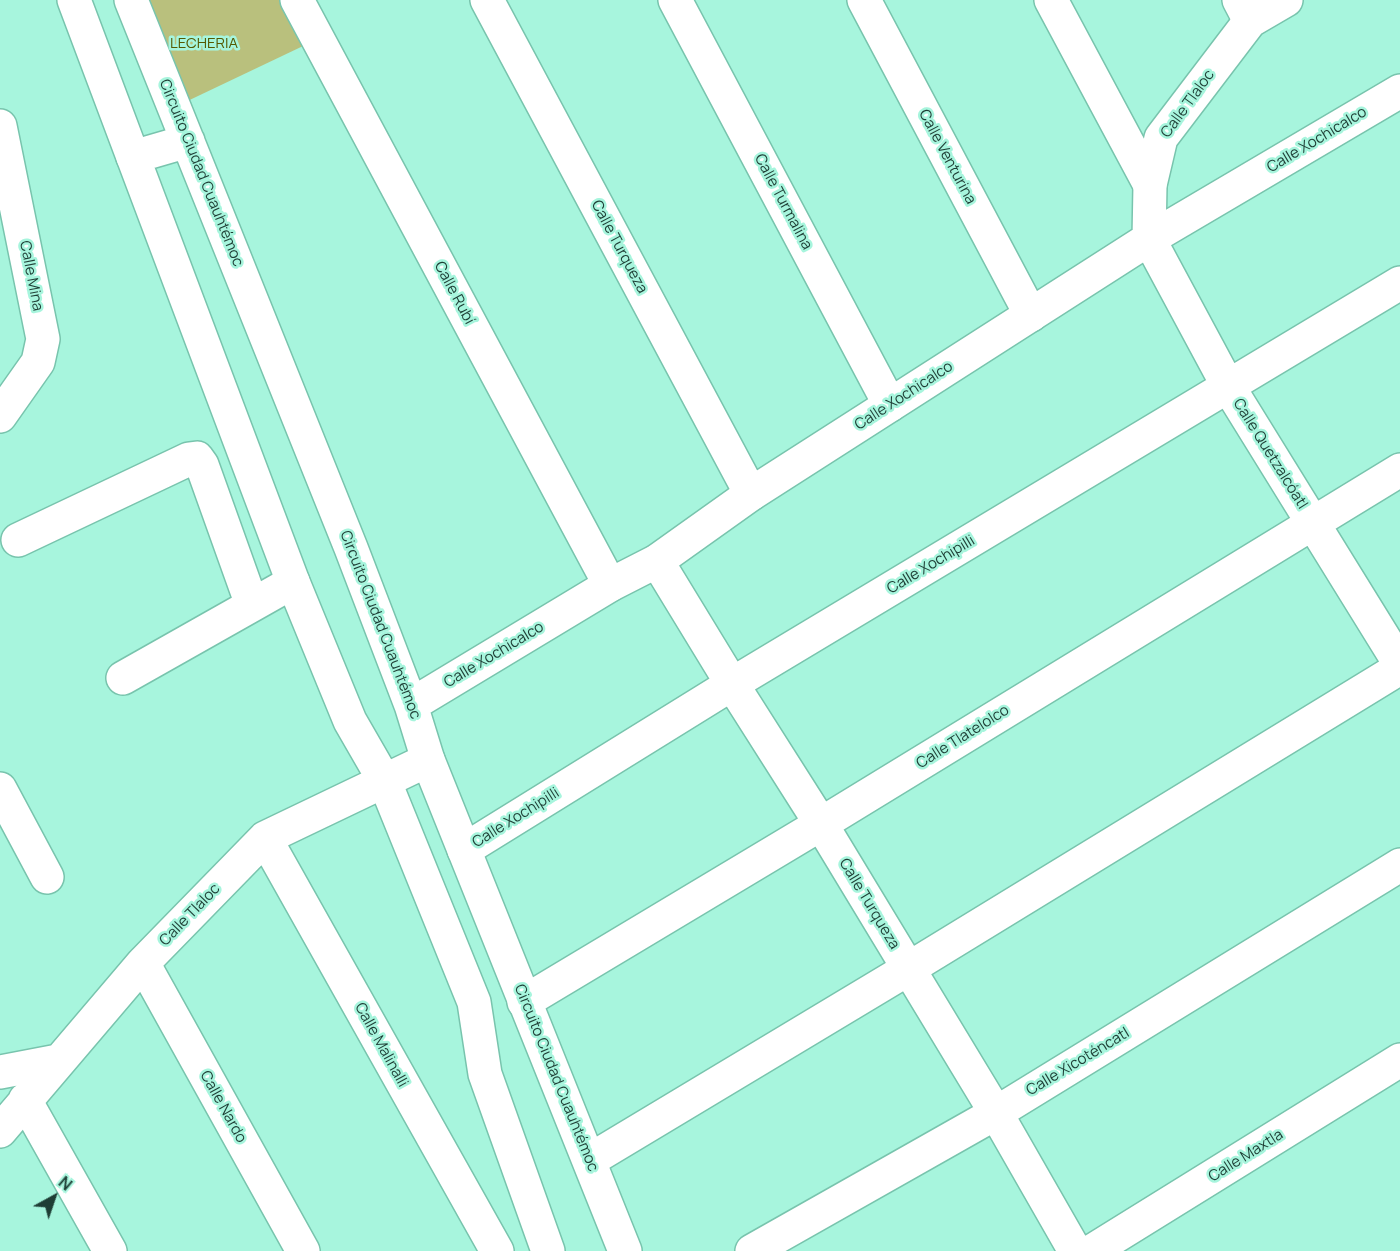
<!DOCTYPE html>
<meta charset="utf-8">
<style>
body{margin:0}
#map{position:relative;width:1400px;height:1251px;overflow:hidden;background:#a7f5dd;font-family:Manrope,sans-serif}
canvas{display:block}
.north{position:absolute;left:24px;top:1167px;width:60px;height:60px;-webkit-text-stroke:4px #a7f5dd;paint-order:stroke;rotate:40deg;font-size:16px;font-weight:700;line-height:24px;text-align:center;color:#1e3e35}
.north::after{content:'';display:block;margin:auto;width:21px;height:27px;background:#1e3e35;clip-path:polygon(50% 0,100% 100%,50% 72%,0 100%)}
</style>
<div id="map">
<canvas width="1400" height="1251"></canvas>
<div class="north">N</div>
</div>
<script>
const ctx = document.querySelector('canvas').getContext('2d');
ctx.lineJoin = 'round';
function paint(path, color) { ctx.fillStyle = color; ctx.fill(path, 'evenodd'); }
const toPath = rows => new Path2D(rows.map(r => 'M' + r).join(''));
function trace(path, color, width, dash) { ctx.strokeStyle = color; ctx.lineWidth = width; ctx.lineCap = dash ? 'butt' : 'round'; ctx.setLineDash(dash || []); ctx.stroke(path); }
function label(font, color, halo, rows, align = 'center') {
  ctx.font = font + ' Manrope,sans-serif'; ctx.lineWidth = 5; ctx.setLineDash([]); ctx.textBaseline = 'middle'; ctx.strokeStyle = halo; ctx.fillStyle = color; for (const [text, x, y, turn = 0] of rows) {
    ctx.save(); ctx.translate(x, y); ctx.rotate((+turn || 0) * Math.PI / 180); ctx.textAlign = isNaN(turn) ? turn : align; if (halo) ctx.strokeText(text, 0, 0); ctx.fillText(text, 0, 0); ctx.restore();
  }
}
paint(toPath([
 [137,0,302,0,322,37,177,106]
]), '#b9c07d');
const street = toPath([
 [74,0,133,157],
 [297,0,610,585],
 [487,0,751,494],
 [675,0,890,405],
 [864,0,1031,315],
 [1051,0,1150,185],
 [1239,0,1250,21],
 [1400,91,1149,239,1228,386,1400,664],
 [0,126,43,339,38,362,0,416],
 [18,540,189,459,197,458,202,465,252,605],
 [657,561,732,684,821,824,996,1113,1075,1251],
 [123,678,293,582],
 [0,789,47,877],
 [265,838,497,1251],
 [464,850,732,684,1400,283],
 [143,963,303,1251],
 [524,1002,821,824,1400,470],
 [0,1072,58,1061],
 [25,1100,110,1251],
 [0,1131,143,963,265,838,428,760],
 [590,1160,908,969,1400,668],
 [752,1251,996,1113,1400,865],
 [1092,1251,1400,1060]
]);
const secondary = toPath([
 [131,0,351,548,411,705,428,760,625,1251],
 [188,141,133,157,293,582,350,721,384,780,474,1002,485,1074,548,1251],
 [411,705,610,585,657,561,751,494,1149,239,1150,185,1161,138,1250,21,1286,0]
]);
trace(street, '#78c4ad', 36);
trace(secondary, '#78c4ad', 36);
trace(street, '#fff', 33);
trace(secondary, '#fff', 33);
label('15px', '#555901', '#a7f5dd', [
 ["LECHERIA",204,44]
]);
label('15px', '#1e3e35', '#a7f5dd', [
 ["Calle Tlaloc",1188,104,-54],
 ["Calle Xochicalco",1317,140,-31],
 ["Calle Venturina",947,157,62],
 ["Circuito Ciudad Cuauhtémoc",201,173,68],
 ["Calle Turmalina",783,202,62],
 ["Calle Turqueza",619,247,62],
 ["Calle Mina",31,276,79],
 ["Calle Rubí",454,293,62],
 ["Calle Xochicalco",904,396,-33],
 ["Calle Quetzalcóatl",1270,454,58],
 ["Calle Xochipilli",931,565,-31],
 ["Circuito Ciudad Cuauhtémoc",380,625,69],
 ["Calle Xochicalco",494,655,-31],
 ["Calle Tlatelolco",963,737,-32],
 ["Calle Xochipilli",516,818,-32],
 ["Calle Turqueza",869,904,59],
 ["Calle Tlaloc",190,915,-46],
 ["Calle Malinalli",381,1045,61],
 ["Calle Xicoténcatl",1078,1062,-31],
 ["Circuito Ciudad Cuauhtémoc",556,1078,68],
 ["Calle Nardo",223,1107,61],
 ["Calle Maxtla",1246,1156,-32]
]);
</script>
